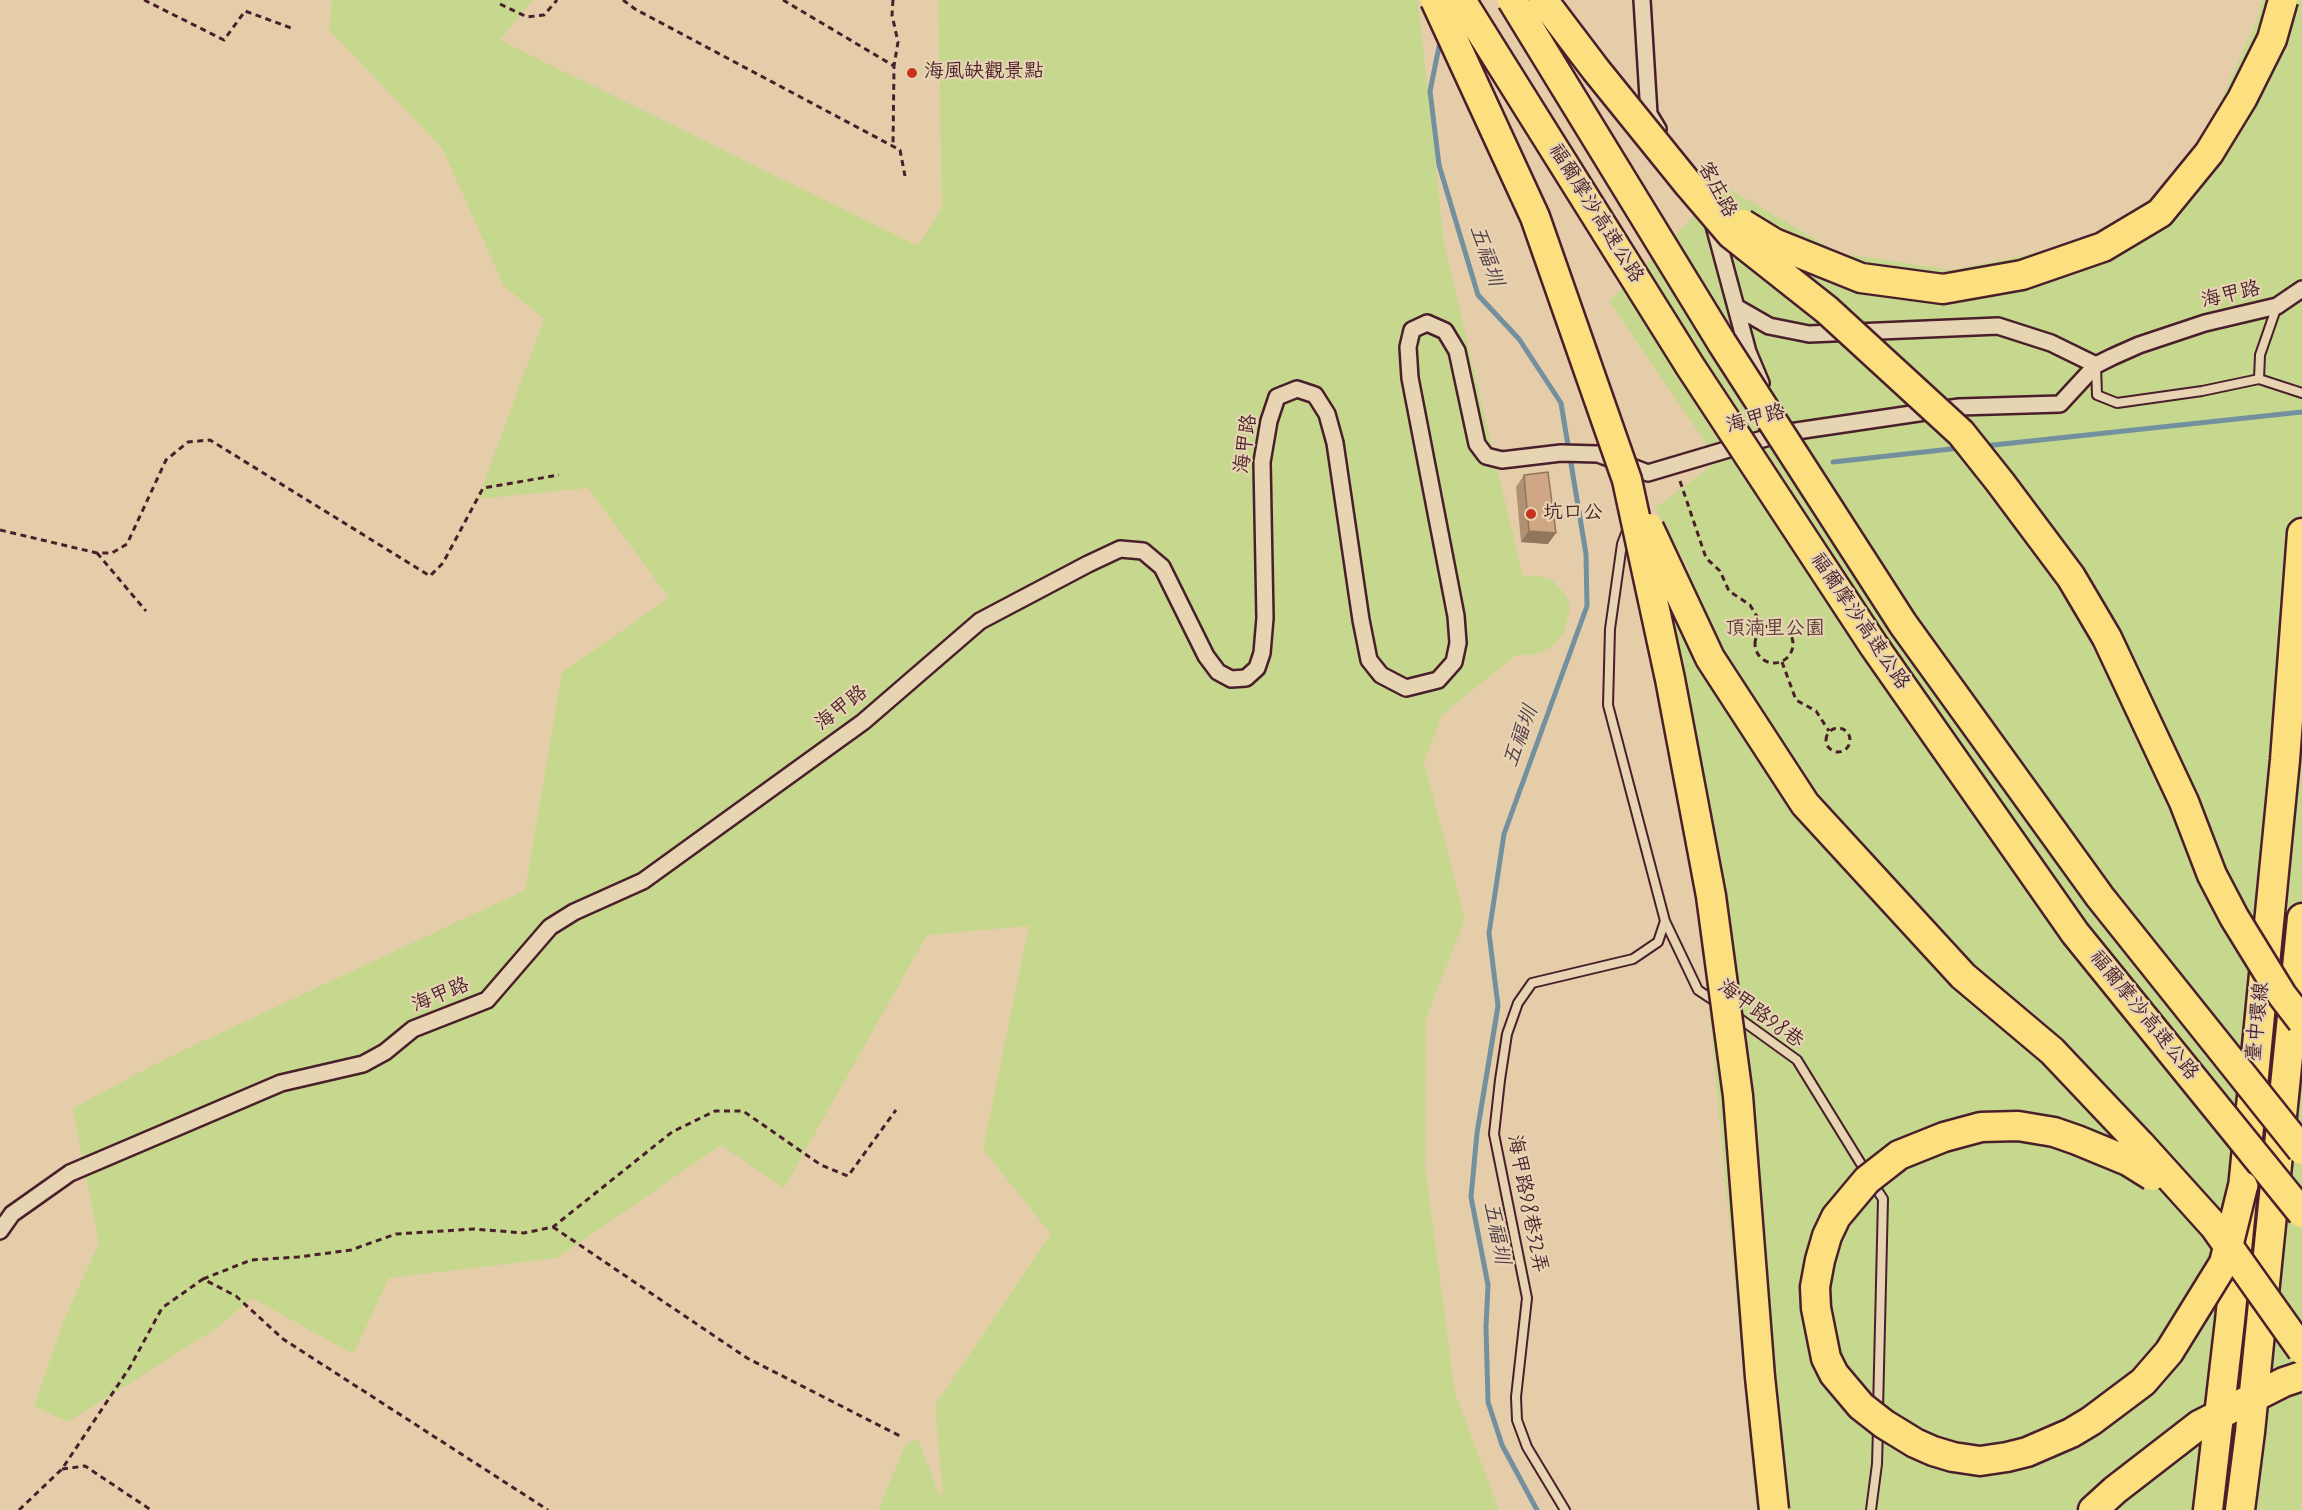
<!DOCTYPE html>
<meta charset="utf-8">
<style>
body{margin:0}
canvas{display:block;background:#e5cdaa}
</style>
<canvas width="2302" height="1510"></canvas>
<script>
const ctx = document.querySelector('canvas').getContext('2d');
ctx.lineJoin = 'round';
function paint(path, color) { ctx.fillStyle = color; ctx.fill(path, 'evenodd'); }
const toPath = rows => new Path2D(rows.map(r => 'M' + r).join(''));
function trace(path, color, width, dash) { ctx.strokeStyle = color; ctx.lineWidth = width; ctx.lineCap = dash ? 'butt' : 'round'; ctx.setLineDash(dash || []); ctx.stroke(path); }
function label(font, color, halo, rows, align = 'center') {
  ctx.font = font + ' Mynerve,"LXGW WenKai TC",sans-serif'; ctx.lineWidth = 4.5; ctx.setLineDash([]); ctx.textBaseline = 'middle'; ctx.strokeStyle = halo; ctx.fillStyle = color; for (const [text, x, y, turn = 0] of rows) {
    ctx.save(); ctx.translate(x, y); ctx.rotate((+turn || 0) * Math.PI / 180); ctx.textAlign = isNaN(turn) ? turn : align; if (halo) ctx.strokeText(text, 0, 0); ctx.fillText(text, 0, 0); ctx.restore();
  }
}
paint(toPath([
 [332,0,533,0,500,40,918,246,942,207,938,0,1418,0,1444,243,1523,577,1536,575,1552,580,1565,594,1569,602,1569,612,1564,632,1552,647,1534,655,1516,655,1442,715,1424,762,1465,919,1426,1018,1425,1166,1455,1393,1499,1510,878,1510,906,1444,918,1439,939,1494,943,1495,935,1405,1051,1234,983,1149,1029,926,927,935,784,1188,721,1145,557,1258,389,1278,353,1354,252,1298,217,1328,68,1422,34,1406,64,1320,99,1243,73,1108,167,1058,525,890,562,672,669,598,588,488,478,499,544,319,504,286,442,148,329,30],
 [2262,0,2302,0,2302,1510,1756,1510,1694,846,1635,578,1691,574,1655,508,1718,461,1609,301,1724,186,1839,253,1951,270,2058,249,2136,220,2201,144,2257,20]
]), '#c6d88d');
trace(toPath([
 [1441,37,1430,91,1439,165,1478,295,1519,339,1561,403,1586,554,1587,606,1504,834,1489,933,1498,1006,1477,1133,1471,1197,1488,1285,1486,1327,1488,1402,1502,1445,1537,1510],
 [1984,446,2302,412],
 [1833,462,1960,448]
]), '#73909f', 5);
const lane = toPath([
 [2096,366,2097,395,2117,403,2202,391,2259,379,2302,393],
 [2259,379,2260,355,2277,306],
 [1628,528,1622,544,1610,629,1608,705,1665,921,1698,990,1719,1004],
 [1736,1016,1797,1060,1866,1172],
 [1872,1182,1883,1199,1878,1410],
 [1565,1510,1527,1447,1517,1420,1516,1397,1527,1298,1494,1134,1500,1080,1507,1034,1518,1003,1532,983,1633,959,1658,942,1665,921],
 [1871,1510,1877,1464,1878,1428]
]);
const street = toPath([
 [1642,0,1649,114,1658,129],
 [1713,222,1748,352,1761,383],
 [1736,307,1769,326,1809,334,1998,326,2051,343,2096,365],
 [0,1231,12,1214,70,1173,281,1083,363,1064,385,1052,413,1029,487,1000,550,927,574,912,643,881,863,722,980,621,1088,564,1120,549,1143,551,1162,567,1206,656,1218,672,1231,679,1246,678,1257,668,1262,653,1265,618,1262,462,1269,421,1277,397,1297,389,1315,395,1327,414,1335,443,1361,620,1369,660,1381,675,1406,688,1438,680,1454,662,1458,643,1456,616,1410,378,1408,347,1412,330,1427,323,1445,331,1457,351,1477,444,1486,456,1502,460,1561,453,1598,454,1648,473,1783,433,1959,407,2060,404,2096,365,2112,357,2139,345,2205,323,2277,306,2302,289]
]);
const highway = toPath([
 [2093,1510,2115,1490,2199,1425,2284,1382,2302,1376],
 [2208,1510,2230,1321,2285,760,2302,533],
 [2240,1510,2250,1432,2302,918]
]);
trace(lane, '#4a1f2b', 12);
trace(street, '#4a1f2b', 20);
trace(highway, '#4a1f2b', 33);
trace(toPath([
 [144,0,224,40,245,11,294,29],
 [623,0,635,9,900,150,905,176],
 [783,0,894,66,893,145],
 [893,0,892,15,898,42,894,66],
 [500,4,527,17,544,15,557,0],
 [1680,481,1706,558,1720,571,1729,591,1750,605,1764,628],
 [0,530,97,553,112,553,127,544,166,460,188,442,210,440,430,576,443,563,483,488,559,475],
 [97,553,146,611],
 '1755 644a19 19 0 1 1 38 0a19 19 0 1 1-38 0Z',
 [1782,662,1796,700,1816,711,1829,731],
 '1826 740a12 12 0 1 1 24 0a12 12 0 1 1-24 0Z',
 [553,1227,747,1358,900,1436],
 [203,1279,251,1260,298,1257,351,1250,396,1234,474,1229,524,1233,553,1227,672,1132,715,1111,743,1111,821,1165,848,1176,896,1110],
 [62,1469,85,1466,151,1510],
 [19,1510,62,1469,130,1367,162,1308,203,1279,236,1296,283,1339,548,1510]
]), '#4a1f2b', 3, [6, 4.5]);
trace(lane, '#e7d4b2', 8);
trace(street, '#e7d4b2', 15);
trace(highway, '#fce080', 28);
const highwayBridge = toPath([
 [1435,0,1535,217,1627,480,1670,679,1711,896,1738,1096,1760,1377,1774,1510],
 [1461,0,1690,366,1874,646,2075,933,2302,1213],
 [1512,0,1722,343,1903,624,2100,897,2302,1150],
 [1543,0,1596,70,1689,185,1705,197],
 [1689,185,1731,234,1827,310,1961,433,2000,482,2071,577,2107,638,2184,802,2212,875,2234,917,2282,995,2302,1021],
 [1743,224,1774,243,1861,278,1943,289,2022,275,2103,247,2160,213,2209,153,2242,99,2272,39,2283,0],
 [1649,528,1710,658,1805,804,1963,976,2052,1051,2140,1144,2214,1226,2302,1350],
 [2152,1176,2128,1161,2077,1140,2054,1132,2018,1126,1981,1127,1944,1137,1899,1155,1867,1180,1836,1217,1827,1236,1820,1260,1815,1287,1816,1308,1826,1358,1834,1374,1861,1406,1884,1424,1915,1443,1933,1451,1953,1457,1980,1461,2007,1457,2027,1452,2071,1433,2091,1421,2143,1382,2169,1352,2224,1263,2243,1186]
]);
trace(highwayBridge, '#4a1f2b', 33, []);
trace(highwayBridge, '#fce080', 28);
paint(toPath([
 [1524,475,1548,544,1521,542,1516,487]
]), '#b29072');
paint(toPath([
 [1529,531,1556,533,1548,544,1521,542]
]), '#91755c');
const building = toPath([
 [1548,472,1556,533,1529,531,1524,475,1548,472]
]);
paint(building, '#cfa784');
trace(building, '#91755c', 1.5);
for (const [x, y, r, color] of [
 [912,73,6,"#c8321e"],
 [1531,514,6,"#c8321e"]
]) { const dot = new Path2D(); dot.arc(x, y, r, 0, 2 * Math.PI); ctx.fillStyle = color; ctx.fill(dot); trace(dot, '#e7d4b2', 2); }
label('20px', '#4a1f2b', '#e7d4b2', [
 ["海風缺觀景點",924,73],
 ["坑口公",1543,514]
], 'left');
label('20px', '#4a1f2b', '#e7d4b2', [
 ["客庄路",1716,190,62],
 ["福爾摩沙高速公路",1595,214,58],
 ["海甲路",2231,296,-13],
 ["海甲路",1756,420,-15],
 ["海甲路",1247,444,-82],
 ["福爾摩沙高速公路",1859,622,56],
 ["海甲路",842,709,-38],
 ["海甲路",441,996,-22],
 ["海甲路98巷",1760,1015,36],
 ["福爾摩沙高速公路",2143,1016,51],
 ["臺中環線",2259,1022,-84],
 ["海甲路98巷32弄",1526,1204,79]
]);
label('20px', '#5d3b3a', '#e7d4b2', [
 ["頂湳里公園",1775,630]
]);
label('italic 21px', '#543b48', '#e7d4b2', [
 ["五福圳",1485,256,71],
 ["五福圳",1522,737,-70],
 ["五福圳",1495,1233,79]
]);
</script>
